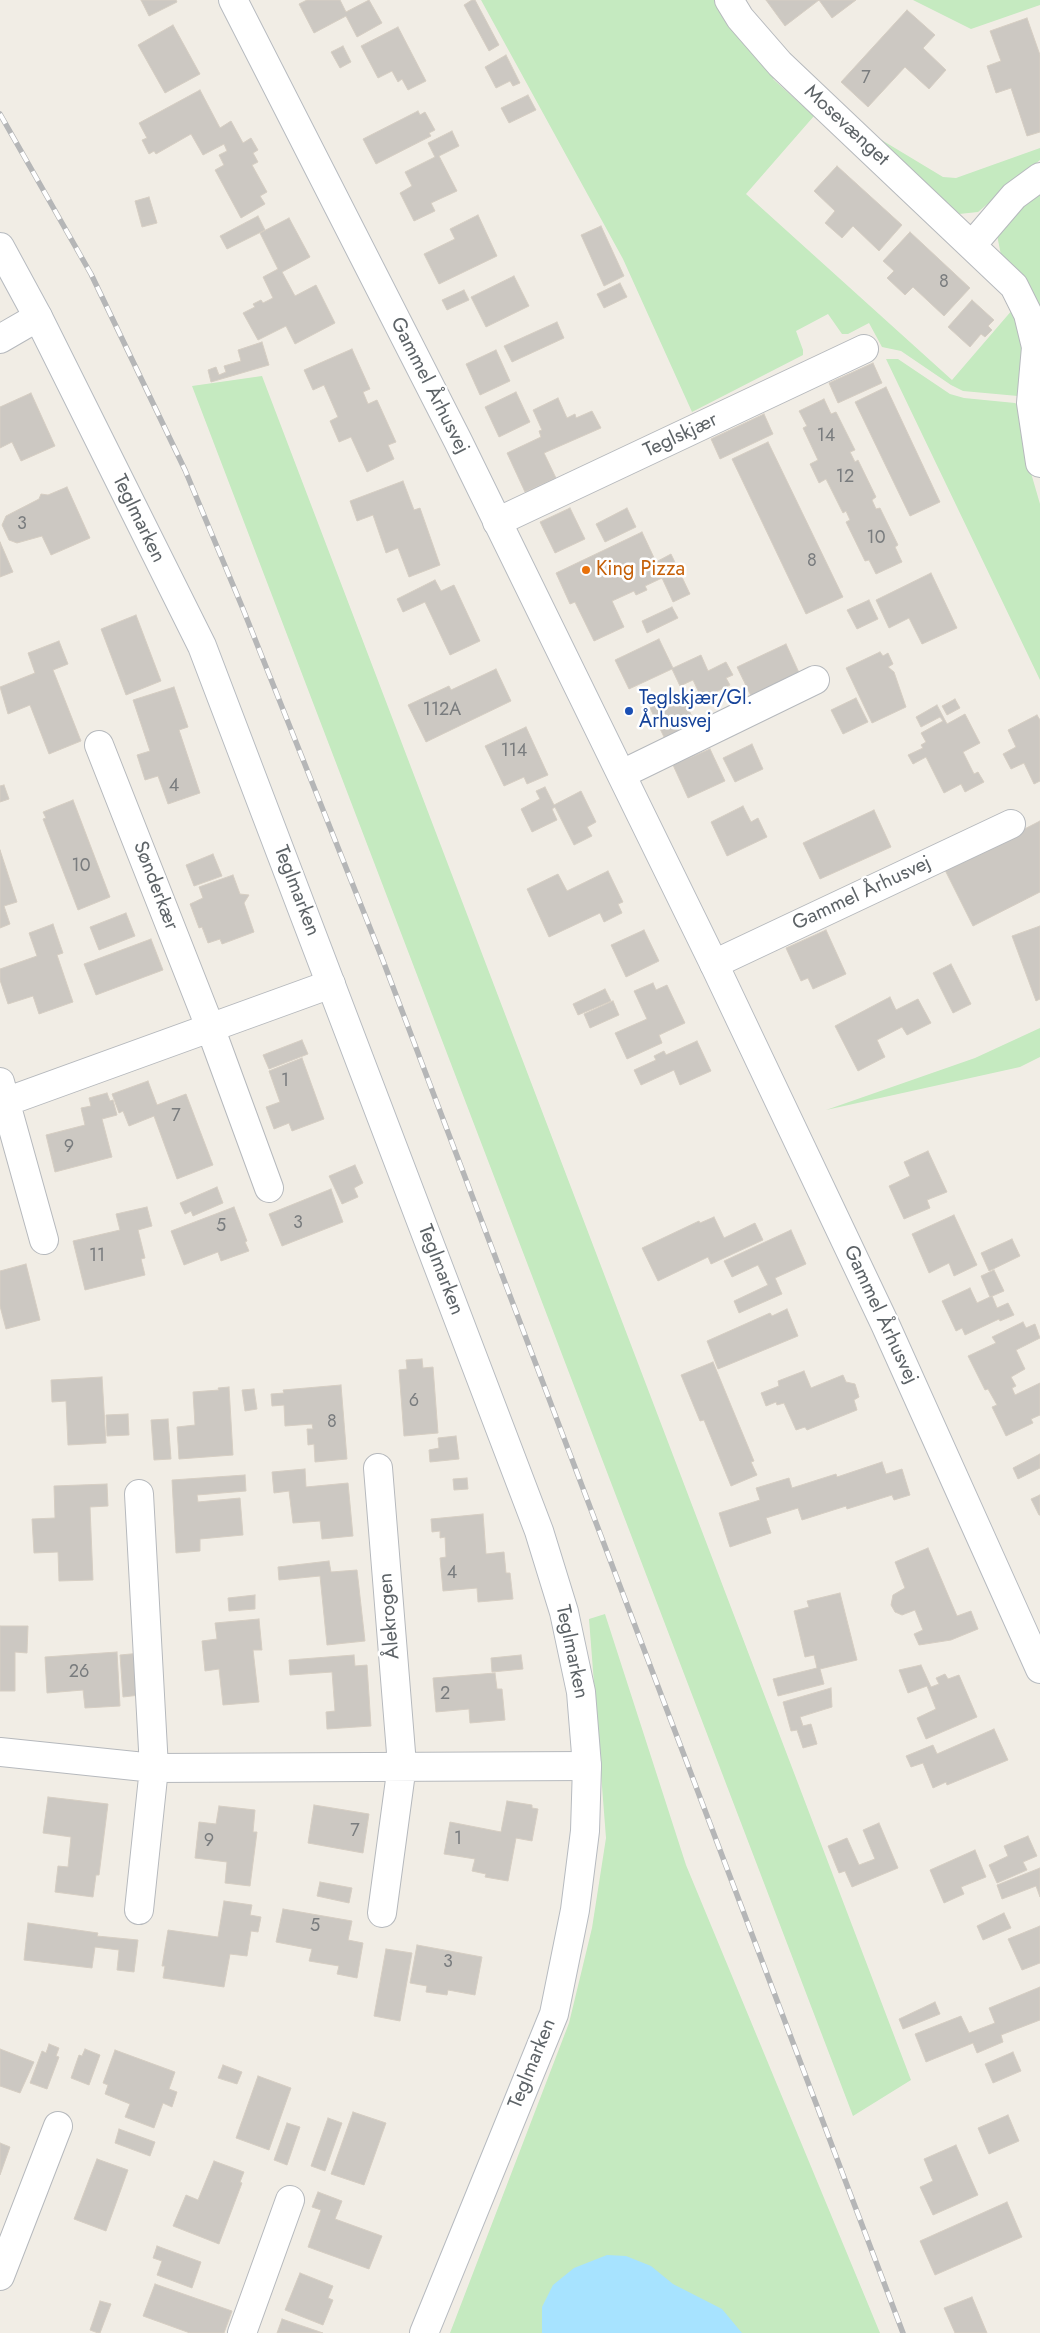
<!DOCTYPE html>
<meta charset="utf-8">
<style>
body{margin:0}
canvas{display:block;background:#f1ede5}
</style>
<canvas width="1040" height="2333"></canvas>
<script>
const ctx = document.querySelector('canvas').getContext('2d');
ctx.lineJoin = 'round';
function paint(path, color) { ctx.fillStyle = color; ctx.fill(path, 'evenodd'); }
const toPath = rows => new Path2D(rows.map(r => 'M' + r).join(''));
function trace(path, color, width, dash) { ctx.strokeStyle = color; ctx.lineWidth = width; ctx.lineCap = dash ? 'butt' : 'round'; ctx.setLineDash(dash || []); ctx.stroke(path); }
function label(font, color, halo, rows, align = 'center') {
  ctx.font = font + ' Jost,sans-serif'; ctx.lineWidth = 5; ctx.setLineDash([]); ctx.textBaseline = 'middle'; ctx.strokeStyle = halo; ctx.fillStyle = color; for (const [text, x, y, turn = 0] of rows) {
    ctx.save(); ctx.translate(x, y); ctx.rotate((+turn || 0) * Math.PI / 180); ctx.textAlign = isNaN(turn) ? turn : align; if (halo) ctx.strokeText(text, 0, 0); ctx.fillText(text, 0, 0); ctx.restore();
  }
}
paint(toPath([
 [481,0,718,0,749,50,754,46,778,73,773,79,814,116,746,194,952,380,1013,309,1024,335,1018,396,963,391,951,385,901,351,882,347,869,323,848,334,842,334,828,314,796,331,803,350,803,355,692,412,623,259],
 [913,0,1040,0,1040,5,971,29],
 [865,130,943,177,956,178,1040,148,1040,160,978,212,959,214,952,211],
 [1040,185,1040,307,1035,306,1001,255,997,235],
 [886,359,898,359,950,394,964,398,1015,403,1022,408,1027,459,1040,504,1040,680],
 [262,376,911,2080,853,2116,192,386],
 [1040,1028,1040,1057,1020,1067,826,1110,975,1058],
 [605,1614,686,1865,880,2333,450,2333,569,2023,592,1928,606,1838,589,1619]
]), '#c5eac0');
paint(toPath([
 [607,2255,626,2256,651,2266,673,2284,722,2309,742,2333,542,2333,542,2307,553,2285,574,2268]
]), '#a7e3ff');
const building = toPath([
 [141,0,176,0,177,2,149,16,141,0],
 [307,0,340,0,346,12,369,0,382,23,357,37,346,16,314,33,299,4,307,0],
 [472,0,475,0,499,45,489,51,464,5,472,0],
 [766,0,856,0,832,18,819,0,785,26,766,0],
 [907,10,935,35,923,48,946,70,929,89,905,67,868,107,841,82,907,10],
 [1027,18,1040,55,1040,132,1027,136,1011,88,996,93,987,66,1001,61,990,31,1027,18],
 [173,25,200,74,165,93,138,45,173,25],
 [398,27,426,81,408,90,402,79,398,82,392,71,378,78,361,46,398,27],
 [343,46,351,62,340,68,331,52,343,46],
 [506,55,520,83,513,86,510,81,496,88,485,67,506,55],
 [200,90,220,128,231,121,243,143,251,138,258,150,253,153,258,162,252,165,267,192,260,196,265,204,241,218,215,170,224,165,219,155,227,151,224,144,203,155,191,134,156,154,154,151,149,154,142,140,147,138,139,123,200,90],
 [528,95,536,110,509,123,501,108,528,95],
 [418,111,420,115,425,112,435,130,429,133,431,136,376,164,363,139,418,111],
 [452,131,459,146,439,156,457,191,431,203,435,211,414,221,400,193,412,186,405,172,435,157,428,143,452,131],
 [837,166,902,225,879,251,853,226,842,238,825,223,835,211,814,191,837,166],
 [149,197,157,223,142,227,135,201,149,197],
 [478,215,497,256,439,284,424,254,455,239,450,229,478,215],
 [258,216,265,230,227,249,220,236,258,216],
 [289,218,310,257,282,272,295,296,316,285,335,323,295,344,286,326,258,340,243,313,255,307,253,304,261,300,263,303,273,298,263,277,278,269,260,233,289,218],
 [601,226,624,276,604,286,581,235,601,226],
 [910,232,970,288,944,316,913,287,905,295,887,278,894,271,883,261,910,232],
 [514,276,529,306,486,327,471,297,514,276],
 [620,283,627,297,604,308,597,294,620,283],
 [464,290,469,300,447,310,442,300,464,290],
 [972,300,994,320,988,326,992,330,985,337,981,334,970,347,948,327,972,300],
 [557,322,564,338,512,362,504,346,557,322],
 [262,342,269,365,211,382,208,370,216,367,219,375,226,372,224,366,241,361,238,350,262,342],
 [352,349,370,389,363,392,368,404,377,400,396,442,388,445,394,459,367,472,351,437,339,442,330,421,338,417,324,385,313,390,304,370,352,349],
 [496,350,510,381,480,395,466,364,496,350],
 [873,363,882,383,838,403,829,383,873,363],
 [886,387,940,502,910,516,855,402,886,387],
 [516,392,530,422,499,437,485,407,516,392],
 [31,393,55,446,21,461,12,442,0,448,0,407,31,393],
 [558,398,567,418,575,414,576,418,592,411,601,428,544,453,556,478,525,492,507,453,541,437,539,431,542,430,533,410,558,398],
 [824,399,831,414,836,412,855,450,850,452,855,462,858,460,876,497,872,500,876,509,880,508,898,545,895,547,902,562,876,574,869,560,865,561,846,522,850,520,846,511,843,513,826,479,819,483,810,464,818,460,803,428,807,426,799,411,824,399],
 [764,414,773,434,720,459,711,439,764,414],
 [768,442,843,597,806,614,732,459,768,442],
 [403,481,414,510,420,508,440,565,409,577,398,548,386,553,373,515,357,521,350,501,403,481],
 [67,487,90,538,51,555,42,536,17,543,9,540,2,525,6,516,39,499,41,494,48,495,67,487],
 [570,508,585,539,555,553,540,522,570,508],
 [627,508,636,527,605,542,596,524,627,508],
 [642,532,656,562,671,554,690,594,673,602,662,578,645,586,647,590,636,595,634,591,612,601,624,627,594,641,575,602,570,604,556,573,642,532],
 [0,542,13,572,0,577,0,542],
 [931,573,957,628,922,644,909,618,889,628,876,600,931,573],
 [435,580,441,591,454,585,480,641,450,655,425,602,403,612,397,599,435,580],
 [869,600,878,619,857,629,847,610,869,600],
 [672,607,678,618,647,633,642,621,672,607],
 [136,615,161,681,126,695,101,629,136,615],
 [659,639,673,668,701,655,708,671,726,662,733,675,726,678,730,685,702,699,693,680,680,686,672,669,629,689,615,660,659,639],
 [59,641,68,664,53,670,81,741,49,754,30,705,8,714,0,687,35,673,28,653,59,641],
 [786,644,801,677,753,700,737,667,786,644],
 [880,652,883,656,888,653,893,664,888,667,894,672,906,707,872,723,846,668,880,652],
 [496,669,511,701,426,742,408,705,449,686,451,690,496,669],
 [174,687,188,727,179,730,200,793,168,804,158,776,145,780,137,755,150,751,133,700,174,687],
 [681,693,695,723,664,737,650,708,681,693],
 [856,698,868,722,843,734,831,710,856,698],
 [955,699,960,708,947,715,942,706,955,699],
 [937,705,947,724,965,714,980,743,963,752,974,774,978,772,984,782,965,792,961,784,944,793,926,757,913,764,908,755,923,748,921,745,926,742,921,733,943,721,940,717,921,727,916,717,937,705],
 [1037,715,1040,720,1040,781,1034,784,1024,763,1011,769,1003,754,1016,747,1008,730,1037,715],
 [526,727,548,775,527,784,524,777,504,786,485,746,526,727],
 [752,744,763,769,735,782,723,758,752,744],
 [710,749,725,781,688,798,673,765,710,749],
 [4,785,9,799,0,802,0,786,4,785],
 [545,787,554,805,581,791,596,822,587,827,592,836,574,845,555,807,552,809,557,820,532,832,521,809,540,799,536,791,545,787],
 [73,800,110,897,78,910,43,819,46,818,43,812,73,800],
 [743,806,751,822,758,818,767,837,727,856,711,822,743,806],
 [874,810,891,847,820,879,803,843,874,810],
 [1040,821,1040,892,973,926,945,870,1040,821],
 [0,850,17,902,4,906,10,924,0,928,0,850],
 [213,854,222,876,194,886,186,865,213,854],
 [608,871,623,902,618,904,622,913,604,922,600,913,549,937,527,889,558,874,567,891,608,871],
 [233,875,240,894,249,895,244,903,254,932,222,944,220,939,208,943,202,927,199,928,190,904,203,898,199,887,233,875],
 [126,913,135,936,99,950,90,927,126,913],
 [53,924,63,953,57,955,73,1002,39,1014,33,996,8,1004,0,980,0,969,37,956,29,933,53,924],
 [1040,926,1040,999,1036,1001,1012,936,1040,926],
 [644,930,659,961,626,977,611,945,644,930],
 [826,930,846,974,813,989,808,978,801,981,786,948,826,930],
 [151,939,163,970,96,995,84,964,151,939],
 [951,964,971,1004,953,1013,933,973,951,964],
 [653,983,656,990,667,985,685,1023,659,1035,662,1043,627,1059,615,1033,647,1019,634,991,653,983],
 [605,989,611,1001,578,1015,573,1004,605,989],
 [890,997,896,1010,918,999,931,1023,907,1035,902,1027,877,1040,885,1057,858,1071,835,1026,890,997],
 [613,1001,619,1015,590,1028,584,1014,613,1001],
 [302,1040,308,1054,269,1069,263,1055,302,1040],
 [697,1041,711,1071,680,1085,674,1070,641,1085,634,1070,656,1060,654,1056,664,1051,666,1055,697,1041],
 [302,1058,324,1119,292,1131,289,1123,274,1129,266,1107,280,1102,269,1071,302,1058],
 [148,1081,157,1105,186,1094,213,1165,177,1179,154,1116,129,1126,123,1111,119,1113,112,1094,148,1081],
 [107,1093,110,1101,113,1100,117,1115,102,1119,112,1157,55,1172,46,1135,85,1125,81,1108,91,1106,89,1098,107,1093],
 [928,1151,947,1192,927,1200,930,1208,904,1219,889,1186,910,1176,904,1162,928,1151],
 [355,1165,363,1183,354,1188,358,1197,342,1204,329,1176,355,1165],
 [217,1187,223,1203,193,1216,191,1211,185,1214,180,1203,217,1187],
 [331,1189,343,1222,282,1246,269,1214,331,1189],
 [147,1207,152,1226,138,1230,145,1258,141,1259,145,1275,85,1290,73,1241,120,1230,116,1214,147,1207],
 [234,1207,247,1241,245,1242,249,1251,221,1261,218,1252,184,1265,171,1231,234,1207],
 [954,1215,977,1265,954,1276,949,1263,929,1273,912,1234,954,1215],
 [714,1217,724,1238,755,1223,763,1240,711,1264,708,1257,658,1281,642,1248,699,1221,700,1223,714,1217],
 [791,1230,806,1264,775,1278,782,1294,739,1313,734,1301,768,1285,758,1265,732,1277,724,1261,791,1230],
 [1012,1239,1020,1256,989,1271,981,1253,1012,1239],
 [26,1264,40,1320,6,1329,0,1306,0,1271,26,1264],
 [994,1270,1004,1291,990,1297,981,1276,994,1270],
 [970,1288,977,1303,992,1296,997,1308,1008,1303,1014,1315,1000,1321,999,1319,965,1335,962,1328,956,1331,942,1301,970,1288],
 [787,1309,798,1336,718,1369,707,1341,770,1313,772,1316,787,1309],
 [1023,1322,1026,1328,1035,1324,1040,1338,1016,1350,1025,1369,1011,1377,1016,1386,1012,1388,1015,1395,1040,1383,1040,1415,1031,1419,1033,1423,1006,1436,992,1407,997,1405,988,1389,985,1390,968,1356,996,1343,992,1337,1023,1322],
 [422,1359,423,1368,433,1367,438,1433,404,1436,399,1370,407,1369,406,1360,422,1359],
 [713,1362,754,1461,751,1462,757,1475,731,1486,704,1420,700,1421,681,1375,713,1362],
 [804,1371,811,1388,843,1375,846,1382,855,1384,859,1397,854,1400,857,1410,807,1430,805,1427,796,1430,784,1403,777,1405,776,1402,766,1406,761,1393,779,1386,778,1381,804,1371],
 [102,1377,106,1443,68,1445,66,1401,52,1402,51,1380,102,1377],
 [341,1385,347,1459,315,1462,314,1444,308,1445,307,1429,313,1429,312,1424,285,1426,284,1405,272,1406,271,1394,284,1393,283,1390,341,1385],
 [229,1387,233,1455,179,1459,177,1427,195,1425,193,1392,219,1390,218,1388,229,1387],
 [254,1389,257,1409,245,1411,242,1390,254,1389],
 [128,1414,129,1435,107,1436,106,1415,128,1414],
 [168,1419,171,1459,154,1460,151,1420,168,1419],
 [456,1436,459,1459,430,1462,429,1450,439,1448,438,1438,456,1436],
 [1040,1454,1040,1468,1018,1479,1013,1468,1040,1454],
 [882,1462,886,1474,902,1469,910,1495,894,1500,892,1495,847,1509,846,1506,802,1520,798,1508,766,1518,771,1533,730,1547,719,1513,760,1500,756,1488,789,1478,792,1488,836,1474,837,1477,882,1462],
 [305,1469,306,1487,348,1483,353,1536,322,1539,320,1521,293,1523,289,1491,274,1493,272,1472,305,1469],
 [245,1475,246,1491,197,1495,198,1502,240,1498,243,1535,200,1539,200,1551,176,1553,172,1480,245,1475],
 [467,1478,468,1489,454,1490,453,1479,467,1478],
 [107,1484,108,1506,90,1507,93,1580,59,1581,58,1552,34,1553,32,1519,55,1518,54,1486,107,1484],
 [1040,1495,1040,1515,1039,1515,1031,1499,1040,1495],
 [483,1514,486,1554,504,1552,506,1573,510,1573,513,1599,478,1602,477,1588,443,1591,440,1558,446,1557,445,1537,440,1538,440,1531,432,1532,431,1519,483,1514],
 [928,1548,957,1616,971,1611,978,1629,951,1640,919,1645,914,1634,923,1630,915,1610,902,1615,895,1612,891,1605,893,1595,905,1588,895,1562,928,1548],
 [329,1561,331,1572,357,1570,365,1641,327,1645,320,1576,279,1580,278,1567,329,1561],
 [840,1593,857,1660,820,1669,824,1684,778,1696,773,1679,817,1668,814,1655,805,1657,794,1611,809,1607,807,1601,840,1593],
 [255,1595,255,1609,229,1611,228,1598,255,1595],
 [259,1619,262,1650,253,1650,259,1702,223,1705,219,1669,205,1671,202,1641,217,1639,215,1623,259,1619],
 [0,1626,28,1626,27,1653,15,1652,15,1691,0,1691,0,1626],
 [117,1652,120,1706,85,1708,83,1690,47,1693,45,1657,117,1652],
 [141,1653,140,1695,123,1697,120,1655,141,1653],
 [354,1655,355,1666,367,1665,371,1726,327,1729,326,1712,335,1711,332,1672,290,1675,289,1660,354,1655],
 [521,1655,523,1669,492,1672,491,1658,521,1655],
 [921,1665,931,1687,939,1684,936,1678,945,1674,948,1679,959,1675,977,1717,926,1739,917,1718,936,1709,927,1686,908,1693,899,1670,921,1665],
 [495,1673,497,1689,502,1689,505,1720,470,1723,469,1709,436,1712,433,1678,495,1673],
 [831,1688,832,1707,800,1717,803,1726,811,1724,817,1744,803,1748,797,1730,791,1731,783,1702,831,1688],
 [994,1729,1008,1760,947,1785,946,1782,933,1788,923,1763,911,1767,906,1756,933,1745,937,1754,994,1729],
 [48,1797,108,1804,99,1875,96,1875,93,1897,55,1892,58,1866,68,1867,71,1837,43,1833,48,1797],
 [507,1801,532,1805,532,1808,538,1809,532,1841,516,1838,508,1881,485,1877,486,1874,472,1871,475,1859,444,1854,450,1822,501,1832,507,1801],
 [314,1805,369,1814,363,1853,308,1843,314,1805],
 [219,1806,255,1810,253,1832,257,1832,250,1886,225,1883,227,1862,195,1858,199,1822,216,1824,219,1806],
 [879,1823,898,1868,852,1887,845,1871,839,1873,828,1846,847,1838,859,1865,875,1859,863,1830,879,1823],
 [1028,1836,1037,1856,1023,1862,1027,1870,997,1883,989,1865,1008,1856,1004,1846,1028,1836],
 [975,1850,986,1877,961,1887,964,1894,944,1903,930,1870,975,1850],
 [1040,1868,1040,1897,1036,1886,1002,1899,997,1885,1040,1868],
 [320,1882,352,1888,349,1903,317,1896,320,1882],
 [224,1901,252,1905,250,1915,261,1917,258,1932,251,1931,247,1956,230,1954,224,1987,163,1978,165,1966,162,1966,168,1930,218,1937,224,1901],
 [283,1909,352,1921,348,1940,363,1943,357,1978,337,1974,339,1966,309,1961,312,1949,276,1942,283,1909],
 [1004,1913,1011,1928,983,1940,977,1926,1004,1913],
 [28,1923,98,1933,97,1936,138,1940,134,1972,117,1970,119,1950,95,1947,92,1968,24,1960,28,1923],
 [1040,1926,1040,1963,1022,1970,1008,1939,1040,1926],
 [417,1945,482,1957,475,1995,448,1990,447,1995,426,1992,427,1986,410,1983,417,1945],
 [386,1949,412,1953,400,2021,374,2016,386,1949],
 [1040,1987,1040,2020,1001,2035,1003,2042,977,2053,973,2043,926,2062,915,2034,961,2016,969,2033,995,2023,989,2008,1040,1987],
 [935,2002,940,2014,903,2029,899,2019,935,2002],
 [49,2044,59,2048,56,2056,59,2057,47,2089,30,2083,42,2051,46,2053,49,2044],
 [0,2049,34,2062,20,2093,0,2086,0,2049],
 [85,2049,100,2055,89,2085,71,2078,79,2055,82,2056,85,2049],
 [115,2050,175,2072,169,2089,177,2092,172,2107,163,2103,154,2128,125,2117,130,2104,105,2094,108,2085,103,2083,115,2050],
 [1013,2052,1021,2071,993,2083,985,2064,1013,2052],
 [223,2065,242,2072,237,2084,218,2078,223,2065],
 [258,2076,291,2088,269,2150,236,2138,258,2076],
 [353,2112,386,2123,364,2185,331,2174,353,2112],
 [1008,2115,1019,2141,989,2154,978,2128,1008,2115],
 [328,2118,342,2123,325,2171,311,2166,328,2118],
 [287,2123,300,2127,287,2165,274,2160,287,2123],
 [119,2129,155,2142,150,2156,115,2143,119,2129],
 [0,2143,10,2147,0,2175,0,2143],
 [956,2145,978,2195,933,2215,920,2187,933,2181,924,2159,956,2145],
 [97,2159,128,2170,106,2231,74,2219,97,2159],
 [214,2161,244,2172,240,2182,242,2183,219,2244,173,2226,186,2195,198,2200,214,2161],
 [318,2192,342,2201,335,2219,382,2236,369,2269,308,2247,321,2210,312,2207,318,2192],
 [1007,2202,1022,2237,935,2275,920,2241,1007,2202],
 [157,2246,201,2262,192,2288,157,2275,162,2261,153,2258,157,2246],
 [300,2273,333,2286,328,2298,333,2300,323,2325,285,2310,300,2273],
 [155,2284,232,2311,224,2333,190,2333,143,2316,155,2284],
 [972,2297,987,2333,955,2333,944,2308,972,2297],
 [100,2301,111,2304,100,2333,98,2333,90,2330,100,2301],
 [282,2319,323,2333,277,2333,282,2319]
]);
paint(building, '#ccc8c2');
trace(building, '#d6cec3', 1);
const street = toPath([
 [729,0,740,18,780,64,1014,286,1028,314,1036,347,1031,403,1040,463],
 [972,245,1014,196,1040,177],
 [0,339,38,317],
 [497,522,864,349],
 [99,745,210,1027,269,1188],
 [622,774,815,680],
 [714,964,1011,824],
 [0,1082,44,1240],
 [0,1104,331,984],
 [378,1468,402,1765,382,1913],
 [0,1752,154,1768,587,1766],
 [139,1910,154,1768,139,1494],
 [0,2276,58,2126],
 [242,2333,290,2200]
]);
const secondary = toPath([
 [233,0,458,441,714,964,885,1324,1040,1669],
 [0,247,38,317,202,646,539,1531,564,1612,581,1692,587,1766,585,1831,575,1910,554,2014,424,2333]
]);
trace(street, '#b6b9bd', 30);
trace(secondary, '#b7bbc0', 30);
trace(street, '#fff', 28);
trace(secondary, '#fff', 28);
const rail = toPath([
 [0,114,91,274,185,470,243,609,382,958,903,2333]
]);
trace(rail, '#b5b6b7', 5.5);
trace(rail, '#fff', 4, [11]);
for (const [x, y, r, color] of [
 [586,570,5,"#e8710a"],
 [629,711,5,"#1a4fb4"]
]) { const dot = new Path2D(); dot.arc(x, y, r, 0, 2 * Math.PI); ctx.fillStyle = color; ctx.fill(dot); trace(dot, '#fff', 2); }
label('18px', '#797c7e', null, [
 ["7",866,79],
 ["8",944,283],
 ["14",826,437],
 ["12",845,478],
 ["3",22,525],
 ["10",876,539],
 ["8",812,562],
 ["112A",442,711],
 ["114",514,752],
 ["4",174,787],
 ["10",81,867],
 ["1",285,1082],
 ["7",176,1117],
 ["9",69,1148],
 ["3",298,1224],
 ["5",221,1227],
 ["11",97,1257],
 ["6",414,1402],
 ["8",332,1423],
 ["4",452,1574],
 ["26",79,1673],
 ["2",445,1695],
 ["7",355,1832],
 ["1",458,1840],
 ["9",209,1842],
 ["5",315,1927],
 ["3",448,1963]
]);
label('20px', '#5d6367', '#fff', [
 ["Mosevænget",846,126,43],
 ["Gammel Århusvej",429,386,63],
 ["Teglskjær",681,436,-25],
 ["Teglmarken",138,519,64],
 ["Sønderkær",155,886,69],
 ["Teglmarken",296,891,69],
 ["Gammel Århusvej",862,894,-25],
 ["Teglmarken",440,1270,69],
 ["Gammel Århusvej",880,1315,65],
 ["Ålekrogen",390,1616,-95],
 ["Teglmarken",571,1652,78],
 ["Teglmarken",533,2064,-68]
]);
label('20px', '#c56008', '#fff', [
 ["King Pizza",596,570]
], 'left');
label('20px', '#164399', '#fff', [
 ["Teglskjær/Gl.",639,699],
 ["Århusvej",639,722]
], 'left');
</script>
